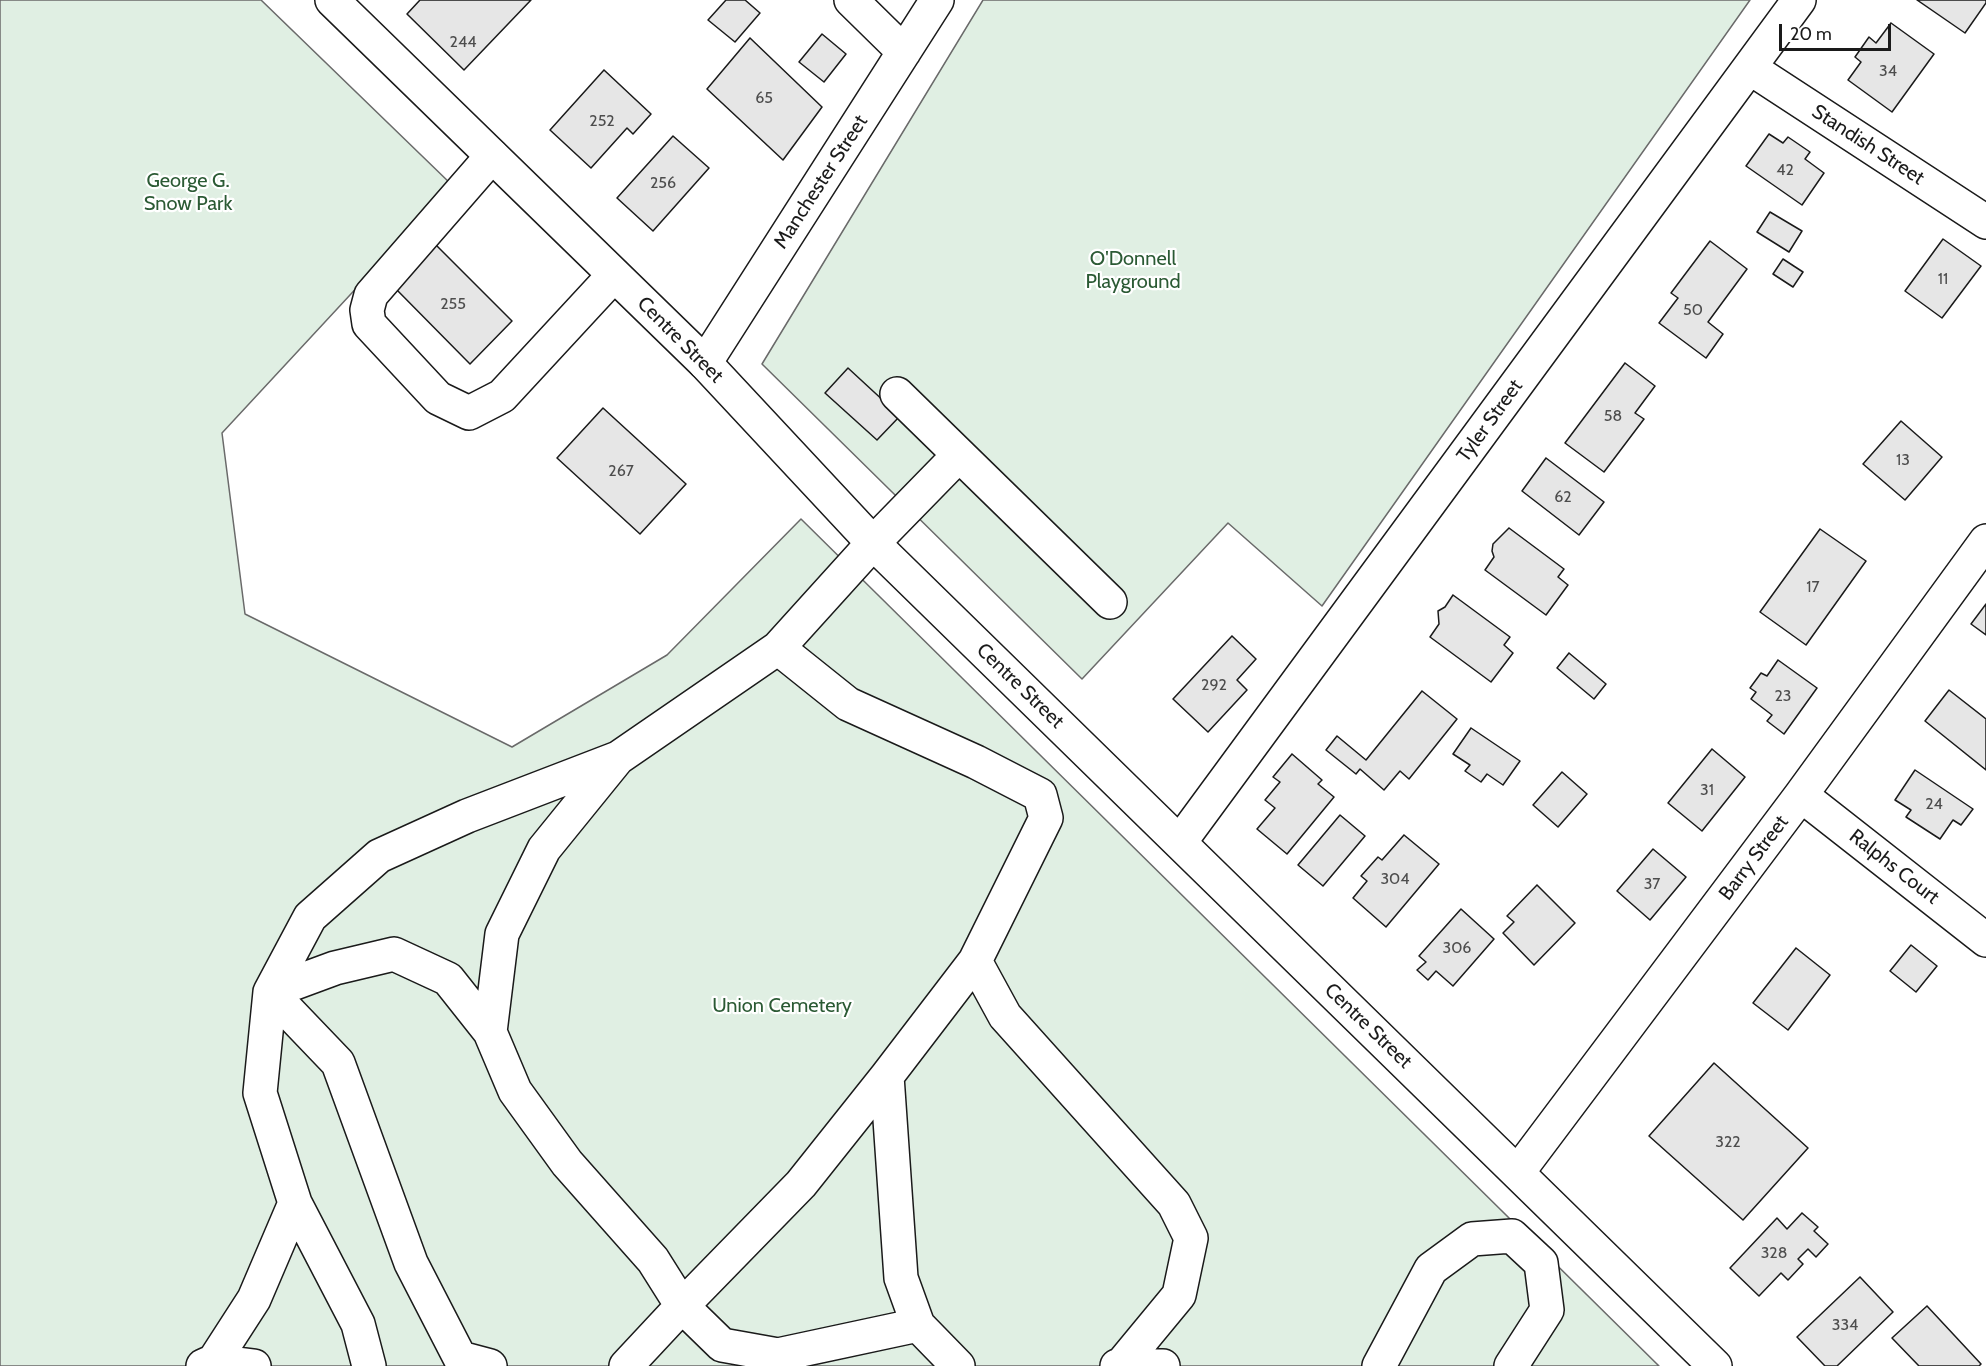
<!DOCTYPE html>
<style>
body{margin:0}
#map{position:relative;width:1986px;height:1366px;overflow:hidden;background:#fff;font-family:Cabin,sans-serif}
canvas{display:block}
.scale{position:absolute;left:1779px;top:24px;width:112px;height:27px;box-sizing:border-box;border:3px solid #1a1a1a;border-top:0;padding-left:8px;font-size:18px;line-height:21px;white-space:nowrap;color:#1a1a1a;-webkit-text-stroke:4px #fff;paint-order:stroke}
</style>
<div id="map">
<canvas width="1986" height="1366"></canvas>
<div class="scale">20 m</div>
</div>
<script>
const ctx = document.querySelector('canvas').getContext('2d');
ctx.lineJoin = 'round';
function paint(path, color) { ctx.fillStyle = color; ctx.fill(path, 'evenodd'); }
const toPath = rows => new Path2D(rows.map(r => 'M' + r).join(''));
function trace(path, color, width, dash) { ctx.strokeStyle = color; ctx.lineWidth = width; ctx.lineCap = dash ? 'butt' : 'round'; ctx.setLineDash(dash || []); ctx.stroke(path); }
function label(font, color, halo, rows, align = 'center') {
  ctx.font = font + ' Cabin,sans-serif'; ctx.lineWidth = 4.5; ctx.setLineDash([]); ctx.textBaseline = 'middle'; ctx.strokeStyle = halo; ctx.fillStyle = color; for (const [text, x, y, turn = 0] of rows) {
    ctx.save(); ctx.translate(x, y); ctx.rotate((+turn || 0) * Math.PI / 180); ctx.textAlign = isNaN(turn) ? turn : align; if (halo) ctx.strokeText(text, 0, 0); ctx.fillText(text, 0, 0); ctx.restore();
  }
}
const green = toPath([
 [0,0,261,0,452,185,222,433,245,614,512,747,667,655,801,519,1659,1366,0,1366,0,0],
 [983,0,1750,0,1322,606,1228,523,1082,679,762,364,983,0]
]);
paint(green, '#e0efe3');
trace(green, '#6a6a6a', 1.5);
const building = toPath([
 [420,0,531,0,464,70,407,14,420,0],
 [726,0,745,0,760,13,735,42,708,20,726,0],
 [1917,0,1986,0,1986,3,1965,33,1917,0],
 [1891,23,1934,54,1892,112,1848,80,1861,62,1855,57,1869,37,1876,43,1891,23],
 [822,34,846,54,824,82,799,62,822,34],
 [750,38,822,107,783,160,707,89,750,38],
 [604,70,651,114,633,134,627,128,591,168,550,130,604,70],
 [1769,134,1783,143,1788,137,1810,152,1805,159,1824,173,1802,205,1746,166,1769,134],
 [673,136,709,168,653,231,617,198,673,136],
 [1770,212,1802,231,1789,252,1757,232,1770,212],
 [1943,239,1981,266,1942,318,1905,291,1943,239],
 [1710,241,1747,269,1708,322,1723,334,1706,358,1659,323,1678,298,1671,293,1710,241],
 [436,245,512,321,470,364,394,287,436,245],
 [1783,259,1803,272,1793,287,1773,274,1783,259],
 [1625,363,1655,386,1635,413,1644,419,1604,472,1565,443,1625,363],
 [848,368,900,416,877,440,825,393,848,368],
 [603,408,686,484,640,534,557,458,603,408],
 [1901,421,1942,457,1905,500,1863,464,1901,421],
 [1546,458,1604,502,1579,535,1522,491,1546,458],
 [1509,528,1564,569,1558,577,1568,585,1546,615,1485,570,1494,557,1492,551,1493,544,1509,528],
 [1820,529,1866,561,1806,645,1760,612,1820,529],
 [1453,595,1510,637,1504,645,1513,653,1491,682,1430,637,1439,624,1438,611,1445,607,1453,595],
 [1986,604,1986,635,1971,624,1986,604],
 [1232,636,1256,659,1237,680,1247,690,1208,732,1173,699,1232,636],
 [1569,653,1606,684,1594,699,1557,668,1569,653],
 [1778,660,1817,688,1784,734,1767,721,1772,715,1751,699,1756,692,1750,688,1761,673,1767,676,1778,660],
 [1949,690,1986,719,1986,770,1925,721,1949,690],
 [1422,691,1457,719,1409,779,1400,771,1384,790,1360,769,1356,774,1326,750,1337,736,1366,760,1422,691],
 [1471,728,1520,761,1503,785,1487,774,1481,782,1465,771,1470,765,1453,754,1471,728],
 [1712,749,1745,777,1702,831,1668,803,1712,749],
 [1292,754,1322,780,1318,784,1334,797,1287,854,1257,829,1275,808,1265,800,1280,782,1273,777,1292,754],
 [1915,770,1973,809,1961,825,1953,820,1940,839,1906,817,1911,810,1895,800,1915,770],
 [1562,772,1587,794,1558,827,1533,805,1562,772],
 [1340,815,1365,836,1323,886,1298,865,1340,815],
 [1404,835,1439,864,1386,927,1353,898,1367,881,1361,876,1378,857,1382,860,1404,835],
 [1653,849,1686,877,1650,920,1617,891,1653,849],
 [1537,885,1575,923,1534,965,1503,933,1514,922,1507,916,1537,885],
 [1461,909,1494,939,1453,986,1436,971,1428,980,1417,970,1426,962,1419,956,1461,909],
 [1911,945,1937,966,1916,992,1890,971,1911,945],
 [1796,948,1830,975,1788,1030,1753,1003,1796,948],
 [1714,1063,1808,1148,1743,1220,1649,1136,1714,1063],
 [1802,1213,1818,1227,1814,1231,1828,1244,1816,1257,1808,1249,1798,1259,1803,1264,1788,1280,1781,1273,1759,1296,1730,1268,1777,1218,1787,1229,1802,1213],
 [1860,1277,1893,1312,1837,1366,1825,1366,1797,1337,1860,1277],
 [1927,1306,1981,1364,1979,1366,1919,1366,1892,1338,1927,1306]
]);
paint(building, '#e6e6e6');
trace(building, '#1a1a1a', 1.5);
const minor = toPath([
 [851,0,904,52],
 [1750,68,1986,222],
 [492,156,371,295,367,310,369,324,438,398,469,413,502,396,614,275],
 [705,363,937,0],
 [897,394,1110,602],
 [958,456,873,543,778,648,848,704,976,762,1040,795,1046,818,975,961,1005,1016,1174,1204,1191,1238,1179,1295,1122,1364],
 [1801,795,1986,940],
 [1180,842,1799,0],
 [490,1032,502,934,544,849,617,759],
 [887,1076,975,961],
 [1518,1172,1801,795,1986,541],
 [918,1325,778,1355,722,1345,682,1306,801,1184,887,1076,901,1278,918,1325,958,1366],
 [214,1361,254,1299,295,1203],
 [203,1366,214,1361,254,1366],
 [369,1366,358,1324,295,1203,260,1093,270,992,338,1063,411,1263,460,1358,490,1366],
 [626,1366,682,1306,653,1260,567,1163,515,1091,490,1032,448,979,394,954,335,968,270,992,310,917,379,856,467,816,618,758,778,648],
 [1117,1366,1163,1366],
 [1379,1366,1431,1269,1472,1239,1512,1236,1541,1263,1547,1310,1511,1366]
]);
const major = toPath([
 [332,0,705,363,873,543,1715,1366]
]);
trace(minor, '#1a1a1a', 36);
trace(major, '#1a1a1a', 36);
trace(minor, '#fff', 33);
trace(major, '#fff', 33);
label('16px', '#4d4d4d', null, [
 ["244",463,42],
 ["34",1888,71],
 ["65",764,98],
 ["252",602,121],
 ["42",1785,170],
 ["256",663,183],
 ["11",1943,279],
 ["255",453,304],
 ["50",1693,310],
 ["58",1613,416],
 ["13",1903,460],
 ["267",621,471],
 ["62",1563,497],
 ["17",1813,587],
 ["292",1214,685],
 ["23",1783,696],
 ["31",1707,790],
 ["24",1934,804],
 ["304",1395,879],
 ["37",1652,884],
 ["306",1457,948],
 ["322",1728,1142],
 ["328",1774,1253],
 ["334",1845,1325]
]);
label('20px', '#1a1a1a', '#fff', [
 ["Standish Street",1868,145,33],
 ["Manchester Street",821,182,-57],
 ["Centre Street",680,340,45],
 ["Tyler Street",1490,421,-54],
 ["Centre Street",1020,686,44],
 ["Barry Street",1754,858,-53],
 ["Ralphs Court",1894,867,38],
 ["Centre Street",1368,1026,44]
]);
label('20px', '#2b5a34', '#fff', [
 ["George G.",188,181],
 ["Snow Park",188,204],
 ["O'Donnell",1133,259],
 ["Playground",1133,282],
 ["Union Cemetery",782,1006]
]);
</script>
